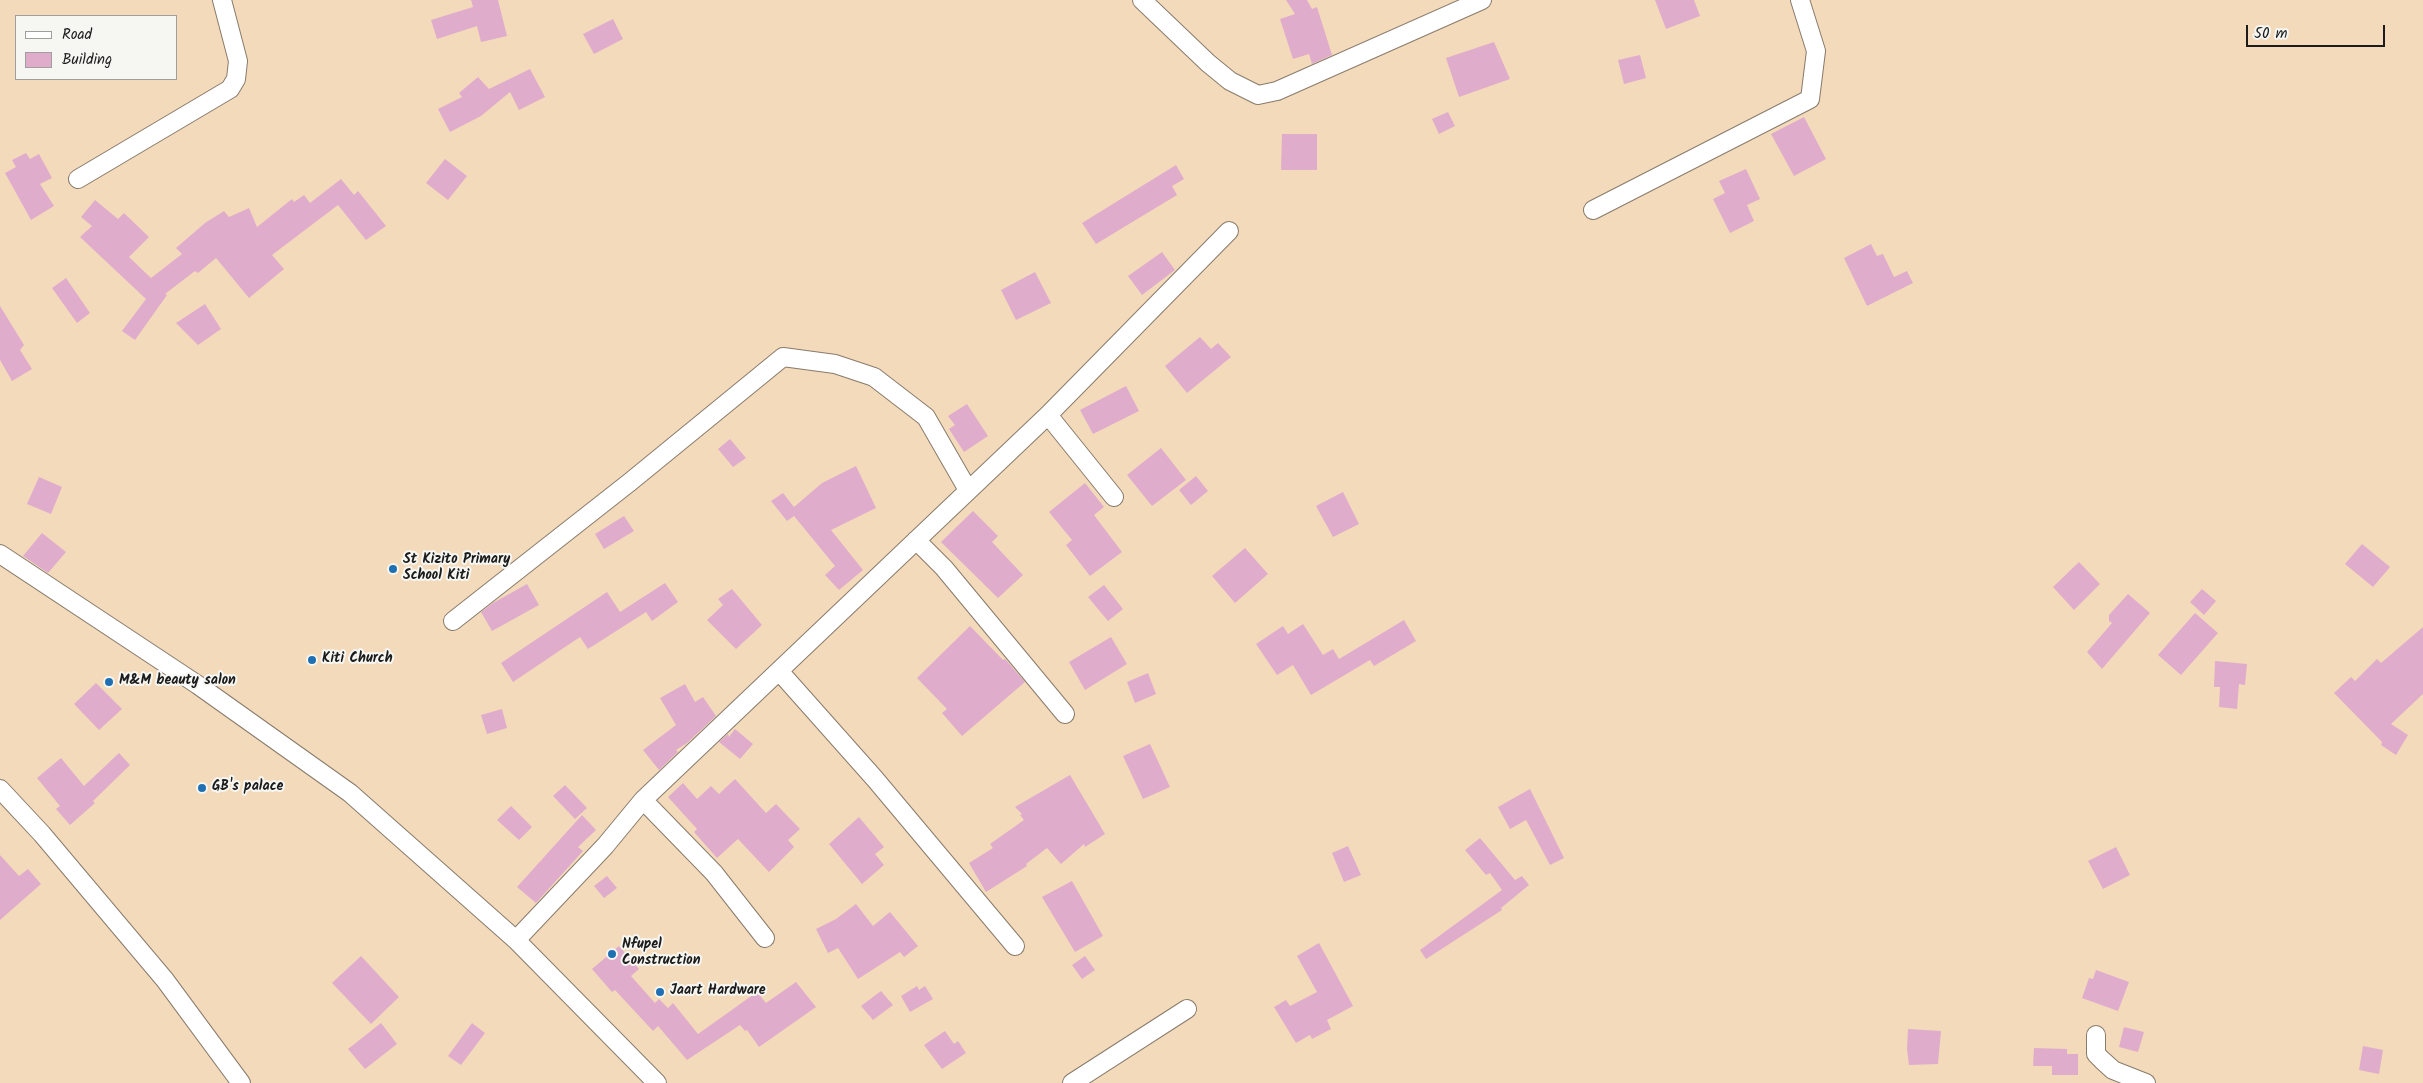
<!DOCTYPE html>
<style>
body{margin:0}
#map{position:relative;width:2423px;height:1083px;overflow:hidden;background:#f3dabb;font-family:Kalam,sans-serif}
canvas{display:block}
.legend{position:absolute;left:15px;top:15px;width:162px;height:65px;box-sizing:border-box;background:#f6f6f2;border:1px solid #9f9f9c;margin:0;padding:6px 9px;list-style:none;font-size:15px;color:#1c1c1c}
.legend li{display:flex;align-items:center;gap:10px;height:25px}
.legend b{width:25px;border:1px solid #9f9f9c}
.scale{position:absolute;left:2246px;top:25px;width:139px;height:22px;box-sizing:border-box;border:2px solid #1c1c1c;border-top:0;padding-left:6px;font-size:15px;line-height:18px;white-space:nowrap;color:#1c1c1c;-webkit-text-stroke:4px #f6f6f2;paint-order:stroke}
</style>
<div id="map">
<canvas width="2423" height="1083"></canvas>
<ul class="legend">
<li><b style="height:6px;background:#fff"></b>Road</li>
<li><b style="height:14px;background:#e0accc"></b>Building</li>
</ul>
<div class="scale">50 m</div>
</div>
<script>
const ctx = document.querySelector('canvas').getContext('2d');
ctx.lineJoin = 'round';
function paint(path, color) { ctx.fillStyle = color; ctx.fill(path, 'evenodd'); }
const toPath = rows => new Path2D(rows.map(r => 'M' + r).join(''));
function trace(path, color, width, dash) { ctx.strokeStyle = color; ctx.lineWidth = width; ctx.lineCap = dash ? 'butt' : 'round'; ctx.setLineDash(dash || []); ctx.stroke(path); }
function label(font, color, halo, rows, align = 'center') {
  ctx.font = font + ' Kalam,sans-serif'; ctx.lineWidth = 4; ctx.setLineDash([]); ctx.textBaseline = 'middle'; ctx.strokeStyle = halo; ctx.fillStyle = color; for (const [text, x, y, turn = 0] of rows) {
    ctx.save(); ctx.translate(x, y); ctx.rotate((+turn || 0) * Math.PI / 180); ctx.textAlign = isNaN(turn) ? turn : align; if (halo) ctx.strokeText(text, 0, 0); ctx.fillText(text, 0, 0); ctx.restore();
  }
}
paint(toPath([
 [471,0,498,0,507,36,481,42,477,26,437,39,431,20,473,7],
 [1286,0,1307,0,1312,9,1317,7,1332,55,1312,64,1309,54,1293,59,1280,19,1295,14],
 [1655,0,1694,0,1700,16,1666,29],
 [613,19,623,39,594,54,583,34],
 [1494,42,1510,79,1459,97,1446,58],
 [1640,55,1646,78,1624,84,1618,60],
 [530,69,545,97,519,110,510,92,481,116,450,132,438,109,462,97,459,93,478,77,489,89],
 [1448,112,1455,126,1439,134,1432,119],
 [1804,117,1826,159,1794,176,1771,134],
 [1282,134,1317,134,1317,170,1281,170],
 [26,153,30,159,39,154,52,178,40,184,54,206,31,220,5,173,16,167,12,160],
 [445,159,467,176,448,200,426,183],
 [1176,165,1184,179,1172,186,1177,195,1096,244,1082,223],
 [1746,169,1760,199,1747,205,1754,221,1730,233,1713,199,1725,193,1719,181],
 [341,179,354,195,358,191,386,226,366,240,338,205,272,255,284,269,249,298,216,258,198,273,195,271,165,294,167,295,135,340,122,331,146,299,80,237,92,226,81,217,95,200,118,219,124,213,149,237,129,257,151,278,182,254,176,248,205,223,224,211,229,217,249,208,257,227,292,199,294,202,304,195,310,203],
 [1871,244,1877,256,1883,254,1894,277,1907,271,1913,283,1867,306,1844,258],
 [1162,252,1175,270,1142,295,1128,276],
 [1035,272,1051,303,1016,320,1001,290],
 [66,278,90,313,77,323,52,288],
 [205,304,221,329,198,345,176,323],
 [0,306,24,345,20,350,32,369,12,381,0,360],
 [1200,337,1211,349,1218,343,1231,357,1187,393,1165,366],
 [1126,386,1139,411,1093,434,1080,410],
 [967,404,988,436,964,452,949,429,955,425,948,416],
 [730,439,746,458,733,467,718,449],
 [1161,448,1186,480,1152,506,1127,475],
 [856,466,876,508,831,530,863,570,839,590,825,575,835,566,794,516,787,521,771,501,783,493,794,507,822,483],
 [1196,476,1208,491,1191,505,1179,490],
 [39,477,62,487,51,514,27,504],
 [1085,483,1104,507,1094,515,1122,552,1090,576,1066,545,1072,540,1049,512],
 [1343,492,1359,524,1333,537,1316,506],
 [973,511,998,536,992,542,1023,575,998,598,941,542],
 [624,516,634,531,604,549,595,534],
 [42,533,66,552,48,573,23,556],
 [2362,544,2390,567,2373,587,2345,564],
 [1245,548,1268,574,1235,603,1212,576],
 [2079,562,2100,584,2074,610,2053,587],
 [665,583,678,602,652,621,646,612,588,649,580,637,513,682,501,663,607,592,620,612],
 [527,584,539,605,492,631,481,612,493,603],
 [1104,585,1123,609,1108,621,1088,597],
 [732,589,762,625,736,649,707,620,723,605,718,599],
 [2202,589,2216,601,2204,615,2190,602],
 [2128,594,2150,613,2102,669,2087,652,2112,623,2109,621,2109,615],
 [2195,613,2218,633,2181,675,2158,655],
 [1404,620,1416,641,1374,666,1370,660,1311,695,1293,665,1277,675,1256,644,1283,626,1288,634,1303,624,1323,655,1333,649,1339,659],
 [970,626,1003,660,1005,659,1025,682,962,736,942,713,947,709,917,678],
 [2423,627,2423,694,2391,724,2408,735,2396,755,2381,745,2382,742,2334,693,2351,677,2355,681,2377,659,2381,663],
 [1111,637,1127,664,1085,690,1069,662],
 [2215,661,2247,664,2245,685,2239,684,2237,709,2219,707,2220,687,2214,687],
 [1148,673,1156,694,1135,703,1127,682],
 [96,683,122,709,99,730,74,704],
 [685,684,695,702,703,697,716,716,687,743,676,750,678,752,659,770,643,750,676,725,660,698],
 [502,709,507,728,487,734,481,715],
 [735,729,753,744,740,759,719,742,728,734,729,737],
 [1150,744,1170,787,1143,799,1123,756],
 [119,753,130,765,93,801,95,803,70,825,56,809,60,806,37,778,61,758,84,786],
 [1070,775,1105,834,1085,847,1084,844,1061,864,1047,848,1026,864,1027,866,986,892,969,863,993,848,990,844,1024,820,1020,815,1022,814,1015,807],
 [735,779,766,813,776,804,800,829,788,840,794,847,769,872,738,839,717,858,694,832,697,829,668,797,683,783,697,799,711,786,719,794],
 [565,785,587,808,575,819,553,796],
 [1530,789,1564,858,1550,865,1526,820,1510,829,1498,807],
 [511,806,532,827,519,840,497,820],
 [582,815,596,830,578,847,583,851,536,903,517,887],
 [859,817,884,847,875,854,884,865,862,884,829,844],
 [1480,838,1515,880,1522,876,1529,885,1501,908,1502,910,1426,959,1420,950,1502,890,1490,873,1486,875,1465,850],
 [1348,846,1361,875,1344,882,1332,853],
 [2116,847,2130,875,2103,889,2088,861],
 [0,855,19,876,28,869,41,884,0,920],
 [607,876,617,888,604,898,594,886],
 [1072,881,1103,936,1075,952,1042,897],
 [856,904,873,926,890,912,918,946,904,957,900,952,858,979,838,948,828,953,816,929,836,919],
 [1319,943,1353,1006,1327,1020,1331,1029,1312,1039,1310,1035,1296,1043,1274,1007,1286,1000,1290,1006,1317,992,1297,956],
 [619,946,639,969,631,976,655,1003,659,999,668,1008,673,1003,698,1034,757,992,766,1003,796,982,816,1007,759,1047,747,1030,745,1031,740,1025,687,1060,658,1026,653,1031,615,990,612,992,592,969],
 [361,956,399,997,371,1024,332,983],
 [1085,956,1095,970,1082,979,1072,965],
 [2096,970,2129,982,2118,1011,2082,998,2089,978,2093,979],
 [917,986,919,990,925,986,933,999,910,1012,901,996],
 [881,991,893,1005,873,1020,861,1006],
 [381,1023,397,1044,365,1069,348,1049],
 [472,1023,485,1033,461,1065,448,1056],
 [2124,1027,2144,1032,2138,1052,2119,1047],
 [1908,1029,1941,1031,1938,1064,1909,1065,1907,1049],
 [945,1031,954,1044,958,1041,966,1053,942,1069,924,1045],
 [2363,1046,2383,1050,2379,1074,2359,1070],
 [2034,1048,2067,1049,2067,1054,2078,1054,2078,1075,2052,1075,2052,1066,2033,1066]
]), '#e0accc');
const minor = toPath([
 [1142,0,1208,63,1230,81,1258,95,1277,91,1482,0],
 [78,179,230,89,236,79,238,61,222,0],
 [1593,210,1810,99,1816,51,1800,0],
 [1048,415,1114,497],
 [916,540,944,568,1065,714],
 [0,554,198,685,350,793,516,940,657,1083],
 [453,621,630,482,783,357,835,364,874,377,926,417,968,490],
 [779,671,875,779,1015,946],
 [0,789,42,834,165,980,241,1083],
 [643,800,714,873,765,938],
 [516,940,605,846,643,800,1048,415,1229,231],
 [2096,1035,2096,1054,2102,1060,2113,1070,2146,1083],
 [1072,1083,1187,1009]
]);
trace(minor, '#887b6c', 20);
trace(minor, '#fff', 18);
for (const [x, y, r, color] of [
 [393,569,5,"#1f6fb2"],
 [312,660,5,"#1f6fb2"],
 [109,682,5,"#1f6fb2"],
 [202,788,5,"#1f6fb2"],
 [612,954,5,"#1f6fb2"],
 [660,992,5,"#1f6fb2"]
]) { const dot = new Path2D(); dot.arc(x, y, r, 0, 2 * Math.PI); ctx.fillStyle = color; ctx.fill(dot); trace(dot, '#f6f6f2', 2); }
label('bold 14px', '#1c1c1c', '#f6f6f2', [
 ["St Kizito Primary",403,561],
 ["School Kiti",403,577],
 ["Kiti Church",322,660],
 ["M&M beauty salon",119,682],
 ["GB's palace",212,788],
 ["Nfupel",622,946],
 ["Construction",622,962],
 ["Jaart Hardware",670,992]
], 'left');
</script>
